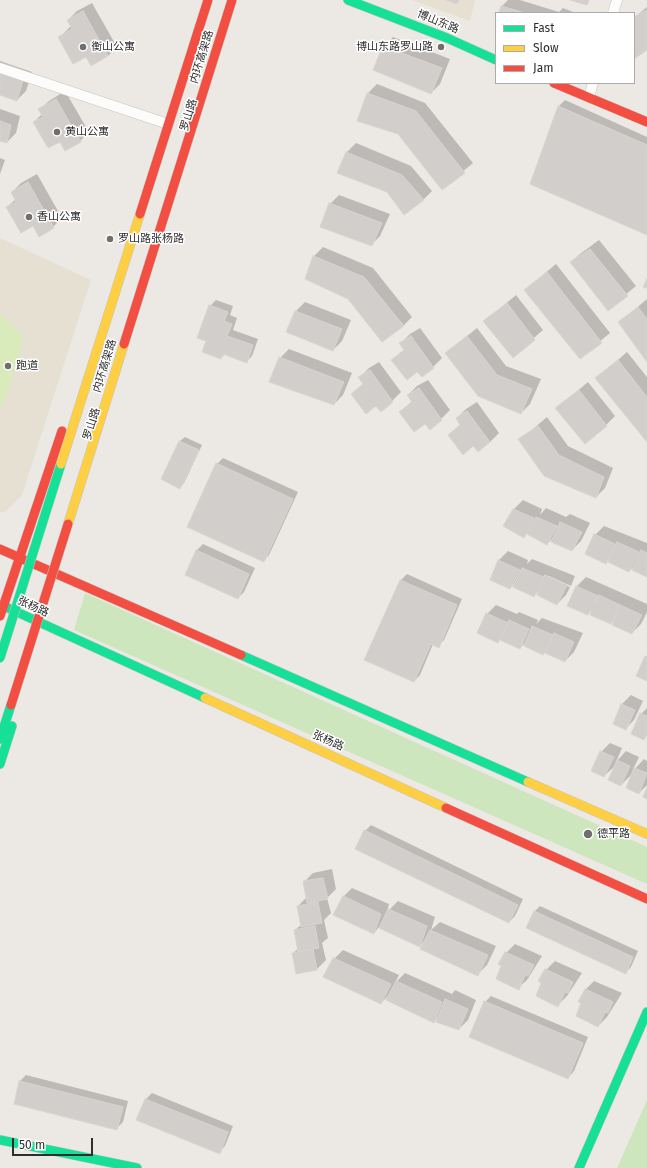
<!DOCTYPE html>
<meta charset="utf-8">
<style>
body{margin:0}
#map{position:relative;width:647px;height:1168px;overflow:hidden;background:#ece8e4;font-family:"Fira Sans",sans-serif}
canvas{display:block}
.legend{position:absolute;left:495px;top:12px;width:140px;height:72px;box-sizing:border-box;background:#fff;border:1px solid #ababab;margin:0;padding:5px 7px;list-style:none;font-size:12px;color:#2e2e2e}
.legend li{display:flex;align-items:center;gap:8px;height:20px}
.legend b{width:20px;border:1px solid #ababab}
.scale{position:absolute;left:12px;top:1138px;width:81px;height:18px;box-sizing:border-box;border:2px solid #2e2e2e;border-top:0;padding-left:5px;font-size:12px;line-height:14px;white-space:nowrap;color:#2e2e2e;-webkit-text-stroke:3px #fff;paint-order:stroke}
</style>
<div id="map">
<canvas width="647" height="1168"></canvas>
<ul class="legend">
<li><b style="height:5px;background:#16e098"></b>Fast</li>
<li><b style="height:5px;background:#ffcf43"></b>Slow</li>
<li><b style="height:5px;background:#f24e42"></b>Jam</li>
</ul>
<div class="scale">50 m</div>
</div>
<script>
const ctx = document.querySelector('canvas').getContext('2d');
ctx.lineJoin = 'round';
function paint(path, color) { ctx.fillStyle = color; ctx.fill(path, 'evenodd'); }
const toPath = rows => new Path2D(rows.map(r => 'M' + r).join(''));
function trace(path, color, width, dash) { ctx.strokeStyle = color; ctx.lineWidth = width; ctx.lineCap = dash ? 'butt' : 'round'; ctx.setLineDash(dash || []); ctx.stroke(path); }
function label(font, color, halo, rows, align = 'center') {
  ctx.font = font + ' "Fira Sans","Noto Sans SC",sans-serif'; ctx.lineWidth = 3; ctx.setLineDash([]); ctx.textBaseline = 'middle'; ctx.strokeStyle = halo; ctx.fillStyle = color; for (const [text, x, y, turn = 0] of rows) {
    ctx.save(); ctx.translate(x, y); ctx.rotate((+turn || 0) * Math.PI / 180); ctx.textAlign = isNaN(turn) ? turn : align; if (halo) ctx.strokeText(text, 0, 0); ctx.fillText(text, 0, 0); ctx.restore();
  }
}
paint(toPath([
 [412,0,475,0,470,21],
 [0,238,91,280,22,495,5,512,0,512]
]), '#e6e0d3');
paint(toPath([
 [85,593,647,847,647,884,74,630],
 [647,1100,647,1168,617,1168]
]), '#cee6be');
paint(toPath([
 [0,313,23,337,7,395,0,409]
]), '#d9eabb');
paint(toPath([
 [508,0,520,0,559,12,563,8,576,13,500,13,502,6],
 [92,3,117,47,108,56,87,55,60,37,71,26,68,20,77,11],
 [647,7,647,49,634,23,634,18],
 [393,37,450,59,440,84,431,93,374,69,384,46],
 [0,61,32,72,26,91,17,100,0,94],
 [377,84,425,103,473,163,443,188,399,133,359,120,368,93],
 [65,91,89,132,80,141,60,140,34,122,42,114,40,109,49,101],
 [565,100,647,137,647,234,531,183,559,106],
 [0,109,20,116,16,133,7,142,0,140],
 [356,143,411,166,432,191,423,200,388,191,339,173,347,152],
 [0,158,5,160,0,174],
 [37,174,62,218,53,227,33,225,7,207,16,199,12,192,21,183],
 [339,195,390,214,380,236,371,245,330,204],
 [599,240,636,286,608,309,571,262,580,254],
 [323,247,373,268,412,317,403,326,306,278,314,256],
 [556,264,610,333,580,358,525,290],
 [516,295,543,330,513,356,485,321],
 [647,299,647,360,619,323],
 [216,300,233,306,230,315,237,318,233,330,258,339,252,356,246,362,225,354,221,358,207,341,210,306],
 [305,302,351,320,342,341,333,350,287,332,296,311],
 [420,328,442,358,433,367,417,370,393,360,405,349,401,343,410,334],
 [477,328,506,366,541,379,530,404,521,413,446,353],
 [289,349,352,373,343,395,334,404,280,358],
 [627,352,647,377,647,441,597,378],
 [379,362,401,392,392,401,376,404,352,394,364,383,360,377,369,368],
 [428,380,450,410,441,419,425,422,400,412,412,401,408,395,417,386],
 [588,382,615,416,606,425,557,408],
 [477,402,499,433,490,442,473,445,449,435,461,424,457,418,466,409],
 [547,417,568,446,613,468,605,488,596,497,520,440],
 [185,437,202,445,184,483,180,487,162,479,180,441],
 [223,458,298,492,269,555,263,561,217,464],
 [523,500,542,509,540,515,546,508,566,517,570,514,590,523,581,541,572,550,554,537,547,544,527,533,524,536,505,526,514,509],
 [604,526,647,543,647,575,636,564,629,571,612,556,606,562,595,535],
 [203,544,255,568,244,592,238,598,186,574,197,550],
 [508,551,528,560,527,564,532,559,575,576,571,586,549,576,549,578,570,587,566,595,557,604,540,589,534,596,517,581,510,588,491,579,499,560],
 [407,574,462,599,444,640,438,646,433,644,420,675,414,681,366,660,401,580],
 [586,577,647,604,647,612,641,624,632,633,615,619,610,623,593,609,588,614,569,605,577,586],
 [496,605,517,614,519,612,538,620,536,624,542,618,583,633,574,652,565,661,548,648,543,654,527,641,520,648,503,636,498,641,487,614],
 [631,695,643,701,634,720,625,729,622,704],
 [647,708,647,735,644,738,641,714],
 [610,743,622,748,616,762,626,751,639,757,632,772,644,759,647,761,647,785,639,793,634,772,621,785,616,765,604,776,601,752],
 [371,825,523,899,515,916,509,922,365,831],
 [332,869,336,889,327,898,331,913,324,920,328,938,322,943,326,960,317,969,293,953,299,948,295,930,302,924,298,906,307,897,304,882,313,873],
 [352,888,389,904,387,912,398,901,435,917,431,930,440,922,496,946,487,965,478,974,426,939,420,946,379,927,374,933,343,897],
 [540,906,638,951,631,967,625,973,534,912],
 [515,944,542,956,527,980,518,988,506,953],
 [343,950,399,975,395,983,405,973,452,994,455,990,476,1000,468,1020,459,1029,439,1016,434,1022,390,994,381,1003,334,959],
 [555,961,582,973,567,996,558,1005,546,970],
 [594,981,622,993,607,1017,598,1026,582,1003,585,990],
 [491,996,588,1037,574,1071,568,1078,485,1002],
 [26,1075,128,1101,123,1122,117,1128,15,1103,20,1081],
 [152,1093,233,1126,225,1146,219,1152,146,1099]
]), '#0003');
const building = toPath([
 [446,0,459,0,457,4,446,0],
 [570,0,589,0,587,5,570,0],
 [501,6,525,13,499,13,501,6],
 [647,10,647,50,634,59,634,17,647,10],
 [83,11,108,56,91,66,86,57,73,64,58,37,72,29,67,20,83,11],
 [383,46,442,68,431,94,373,70,383,46],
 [0,73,23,80,17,101,0,95,0,73],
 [367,93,416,111,465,173,442,190,398,134,357,121,367,93],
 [56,99,81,142,65,151,60,142,48,148,33,122,43,117,38,109,56,99],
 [558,106,647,145,647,235,530,184,558,106],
 [0,121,11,125,7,143,0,141,0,121],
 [346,152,402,175,424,200,404,215,387,192,337,173,346,152],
 [28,182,54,228,39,237,33,226,21,233,6,207,16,202,11,192,28,182],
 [329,203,382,223,372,246,320,227,329,203],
 [590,249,628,296,608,311,570,262,590,249],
 [313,256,364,277,404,326,382,342,348,299,305,279,313,256],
 [547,272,602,343,580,359,524,290,547,272],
 [647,279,647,288,643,287,647,279],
 [507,303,535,340,513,358,483,321,507,303],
 [209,305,228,312,224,321,232,324,227,336,253,345,247,363,223,354,221,359,202,352,206,341,197,338,209,305],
 [638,307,647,319,647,362,618,322,638,307],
 [295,311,342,329,333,351,286,332,295,311],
 [411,336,434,368,422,377,417,372,407,380,391,360,404,350,399,343,411,336],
 [467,336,497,375,532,389,521,414,478,396,445,353,467,336],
 [279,357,344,382,334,405,269,382,279,357],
 [618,360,647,397,647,442,595,378,618,360],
 [370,370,393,402,381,412,376,406,366,414,351,394,363,384,358,377,370,370],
 [419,388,442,420,430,430,425,424,414,432,399,412,412,402,407,395,419,388],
 [579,390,607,426,585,444,555,408,579,390],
 [467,411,490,442,478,452,473,446,463,455,448,435,460,425,456,418,467,411],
 [538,426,559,455,604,477,596,498,544,476,518,439,538,426],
 [179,441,199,450,180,489,161,479,179,441],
 [216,463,293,499,264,562,187,527,216,463],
 [513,509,534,518,524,538,503,526,513,509],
 [536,517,557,526,547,545,527,534,536,517],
 [560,522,582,532,572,551,551,542,560,522],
 [594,534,615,544,606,564,585,554,594,534],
 [617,542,639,552,629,572,608,562,617,542],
 [196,550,249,574,238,599,185,575,196,550],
 [641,550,647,553,647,577,632,570,641,550],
 [498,560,520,570,510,589,490,580,498,560],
 [522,568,544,577,534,597,513,587,522,568],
 [545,575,567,585,557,605,537,595,545,575],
 [400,580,457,605,439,648,431,644,414,682,364,660,400,580],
 [576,586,598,596,588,615,567,606,576,586],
 [599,595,620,605,611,624,590,615,599,595],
 [620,605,642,615,632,634,612,625,620,605],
 [486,613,508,623,498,643,477,633,486,613],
 [509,620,529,629,520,649,500,640,509,620],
 [532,626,553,635,543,655,524,646,532,626],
 [554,633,574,642,565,662,545,653,554,633],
 [645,656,647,657,647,681,636,676,645,656],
 [621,704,635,710,626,730,613,724,621,704],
 [640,713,647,716,647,734,644,740,631,734,640,713],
 [600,751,614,757,604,777,591,771,600,751],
 [617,760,630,766,621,786,608,780,617,760],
 [634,768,647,773,639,794,626,788,634,768],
 [647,787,647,799,643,797,647,787],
 [364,830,518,905,509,923,355,849,364,830],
 [323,878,328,899,307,903,303,881,323,878],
 [343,896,381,914,374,934,333,915,343,896],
 [318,902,322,923,301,927,297,906,318,902],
 [388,909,427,926,420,947,379,928,388,909],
 [534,911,633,957,626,974,526,928,534,911],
 [315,926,319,948,298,952,294,930,315,926],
 [430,930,488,955,478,976,420,949,430,930],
 [313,949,317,970,296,974,292,953,313,949],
 [505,952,534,965,528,976,525,975,519,990,496,979,501,966,498,964,505,952],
 [333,958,391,984,381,1004,323,977,333,958],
 [545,969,573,982,568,993,565,992,558,1007,536,996,541,983,538,981,545,969],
 [396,981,442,1002,434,1023,386,1000,396,981],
 [585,989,613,1002,608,1013,605,1012,598,1027,576,1016,581,1003,578,1002,585,989],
 [445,999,468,1009,459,1030,436,1022,445,999],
 [484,1001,583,1043,568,1079,469,1037,484,1001],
 [19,1081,123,1107,117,1130,14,1104,19,1081],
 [145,1099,228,1132,220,1154,136,1120,145,1099]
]);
paint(building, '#d1cecb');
trace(building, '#d7d4d0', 1);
const street = toPath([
 [613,13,617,0],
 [0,68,162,122],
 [589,97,593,83]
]);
const fast = toPath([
 [348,0,447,38,496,60],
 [6,607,205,698],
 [241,655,528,782],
 [0,739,11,705],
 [0,764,12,726],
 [0,1140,137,1168],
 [579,1168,647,1012]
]);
const slow = toPath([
 [205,698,446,808],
 [528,782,647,834]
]);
const jam = toPath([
 [554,83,647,122],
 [0,549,241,655],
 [0,616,62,431],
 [446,808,647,899]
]);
trace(street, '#c5c4c5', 11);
trace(fast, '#c5c4c5', 10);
trace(slow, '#c5c4c5', 10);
trace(jam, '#c5c4c5', 10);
trace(street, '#fcfcfb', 10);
trace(fast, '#16e098', 9);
trace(slow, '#ffcf43', 9);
trace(jam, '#f24e42', 9);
const fastBridge = toPath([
 [0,658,61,464]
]);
const slowBridge = toPath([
 [61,464,140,214],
 [68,524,124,344]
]);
const jamBridge = toPath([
 [140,214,208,0],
 [124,344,232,0],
 [11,705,68,524]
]);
trace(fastBridge, '#c6c5c4', 10, []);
trace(slowBridge, '#c6c5c4', 10, []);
trace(jamBridge, '#c6c5c4', 10, []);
trace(fastBridge, '#16e098', 9);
trace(slowBridge, '#ffcf43', 9);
trace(jamBridge, '#f24e42', 9);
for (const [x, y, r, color] of [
 [83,47,4,"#706f6e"],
 [441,47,4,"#706f6e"],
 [57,132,4,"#706f6e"],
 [29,217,4,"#706f6e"],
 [110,239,4,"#706f6e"],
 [8,366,4,"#706f6e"],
 [588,834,5,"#706f6e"]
]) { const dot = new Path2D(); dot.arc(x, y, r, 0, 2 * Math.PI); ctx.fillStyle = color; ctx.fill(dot); trace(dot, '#fff', 1.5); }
label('11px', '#2e2e2e', '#fff', [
 ["博山东路",438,22,22],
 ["内环高架路",202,57,-73],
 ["罗山路",189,115,-73],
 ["内环高架路",105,366,-73],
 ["罗山路",92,424,-73],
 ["张杨路",33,607,25],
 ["张杨路",328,741,24]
]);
label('11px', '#2e2e2e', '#fff', [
 ["衡山公寓",91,47],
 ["博山东路罗山路",433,47,"right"],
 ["黄山公寓",65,132],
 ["香山公寓",37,217],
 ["罗山路张杨路",118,239],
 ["跑道",16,366],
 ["德平路",597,834]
], 'left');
</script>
